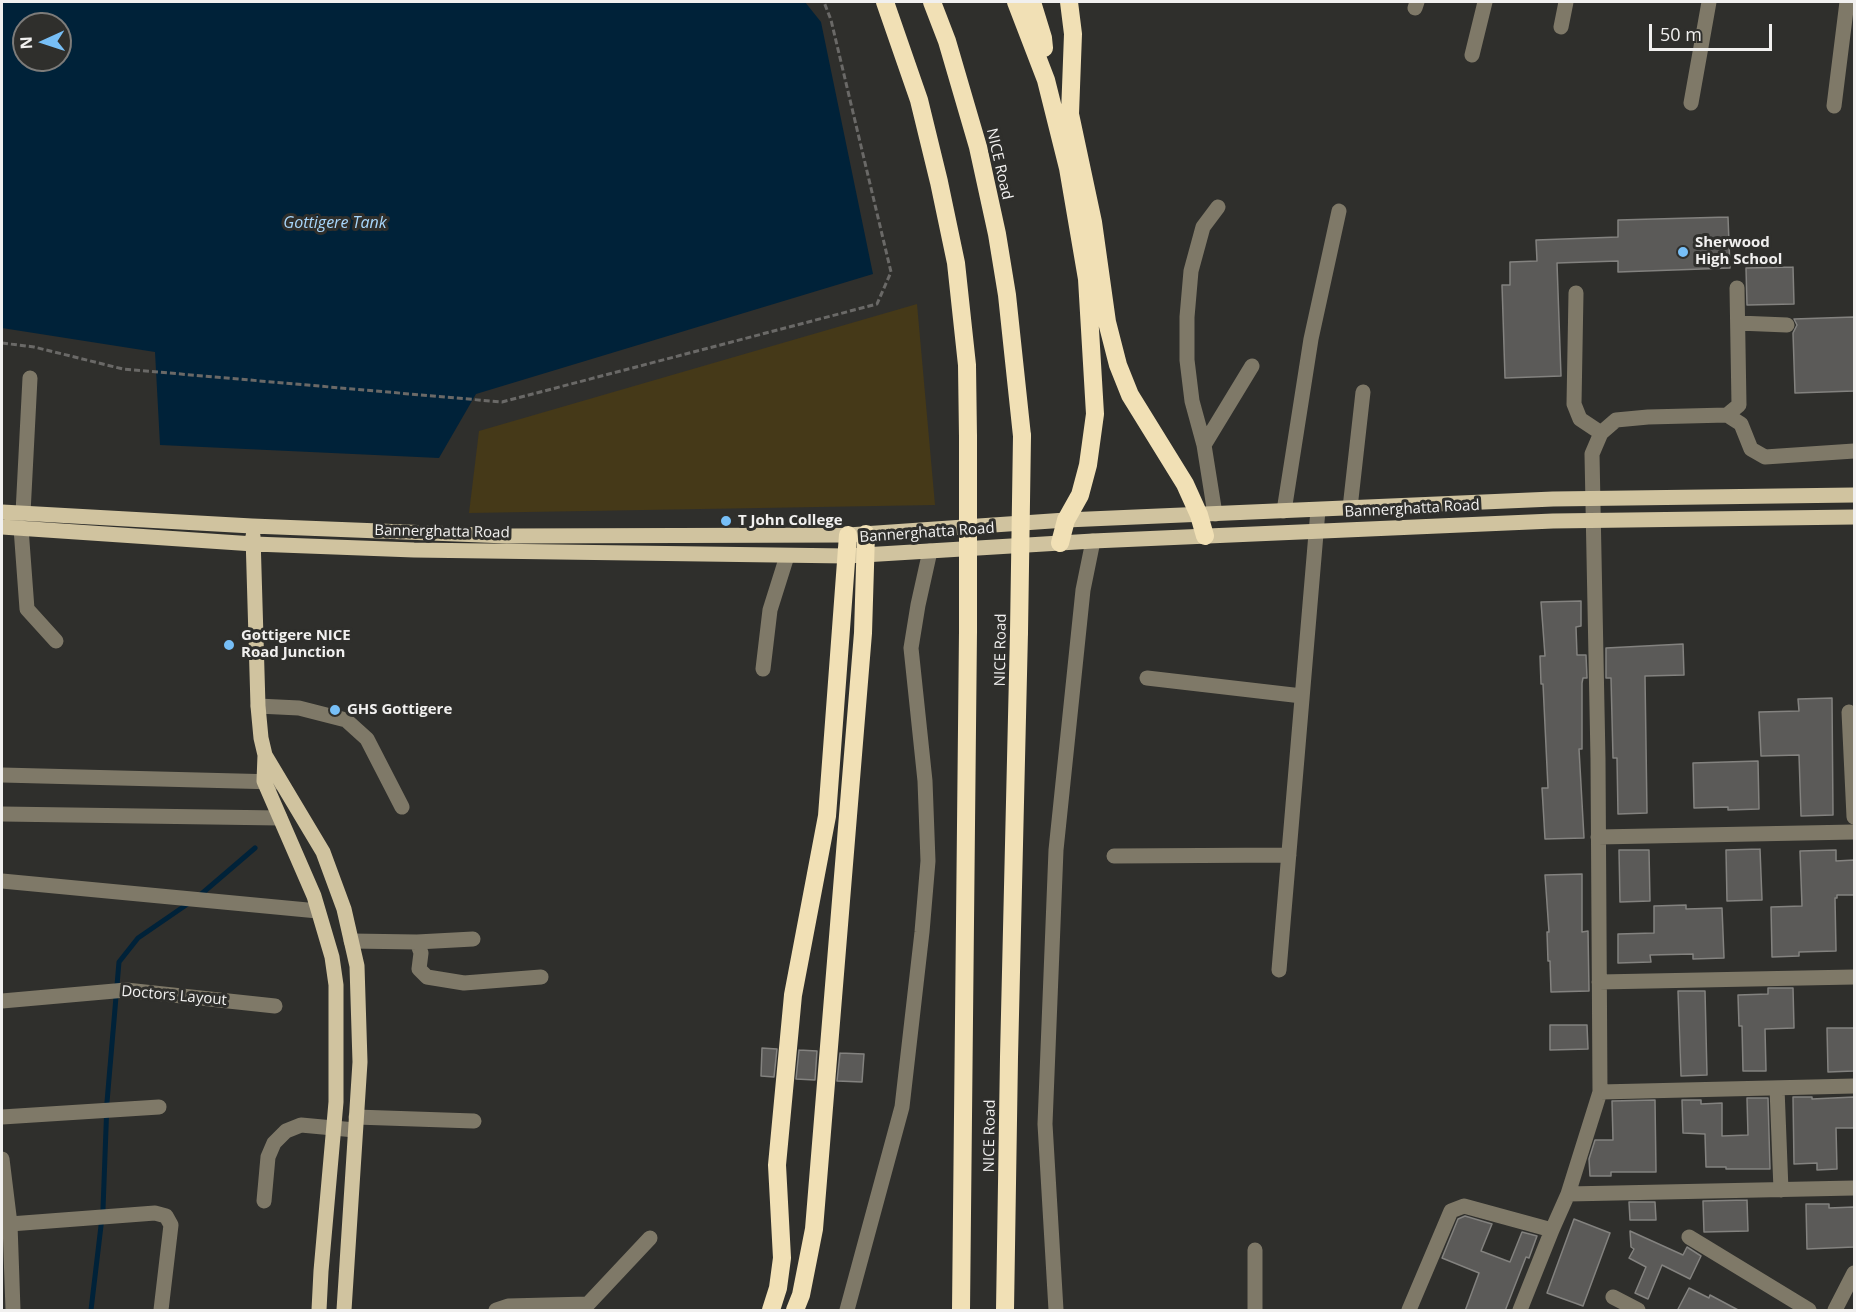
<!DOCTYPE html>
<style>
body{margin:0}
#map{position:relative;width:1856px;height:1312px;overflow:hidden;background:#2f2f2c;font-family:"Open Sans",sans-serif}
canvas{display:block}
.frame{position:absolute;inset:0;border:3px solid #f1f0ef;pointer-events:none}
.north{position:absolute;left:12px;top:12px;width:60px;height:60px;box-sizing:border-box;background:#2f2f2c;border:2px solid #7d7c7a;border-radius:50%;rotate:267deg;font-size:16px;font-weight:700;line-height:24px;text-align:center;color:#f1f0ef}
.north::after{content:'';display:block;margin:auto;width:21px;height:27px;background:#77bff7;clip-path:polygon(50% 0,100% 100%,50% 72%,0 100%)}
.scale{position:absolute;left:1649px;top:24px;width:123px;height:27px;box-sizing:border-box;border:3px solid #f1f0ef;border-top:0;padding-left:8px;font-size:18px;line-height:21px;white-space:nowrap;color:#f1f0ef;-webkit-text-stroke:4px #2f2f2c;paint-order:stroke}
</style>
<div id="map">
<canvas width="1856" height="1312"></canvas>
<div class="frame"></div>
<div class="north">N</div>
<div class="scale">50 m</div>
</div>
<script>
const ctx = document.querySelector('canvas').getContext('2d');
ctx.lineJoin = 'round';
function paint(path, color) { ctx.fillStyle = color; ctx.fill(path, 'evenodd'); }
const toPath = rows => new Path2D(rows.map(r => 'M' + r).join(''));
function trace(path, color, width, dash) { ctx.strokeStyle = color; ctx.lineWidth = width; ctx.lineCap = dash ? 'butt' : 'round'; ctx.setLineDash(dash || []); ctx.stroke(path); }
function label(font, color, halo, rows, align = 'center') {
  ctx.font = font + ' "Open Sans",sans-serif'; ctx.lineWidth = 6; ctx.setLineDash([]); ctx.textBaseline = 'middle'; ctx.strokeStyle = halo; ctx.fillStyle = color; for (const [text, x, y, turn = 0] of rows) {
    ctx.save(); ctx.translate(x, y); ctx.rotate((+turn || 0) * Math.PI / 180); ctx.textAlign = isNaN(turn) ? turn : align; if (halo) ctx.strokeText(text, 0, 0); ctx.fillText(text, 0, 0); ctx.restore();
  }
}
paint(toPath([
 [917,304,935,505,469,513,479,431]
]), '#453918');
paint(toPath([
 [2,2,805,2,821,22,873,274,476,394,439,458,160,445,155,352,2,328],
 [24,24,60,24,60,60,24,60]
]), '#002239');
trace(toPath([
 [199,896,255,848],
 [91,1310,103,1209,107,1102,119,962,138,938,189,903]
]), '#002239', 5);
const building = toPath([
 [1728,217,1730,268,1618,272,1618,261,1557,263,1561,376,1505,378,1502,285,1510,285,1510,262,1537,261,1536,240,1618,237,1618,220,1728,217],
 [1793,267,1794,304,1747,305,1746,268,1793,267],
 [1854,317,1854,391,1795,393,1793,333,1797,325,1794,319,1854,317],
 [1581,601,1581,626,1576,627,1577,655,1586,655,1587,678,1583,678,1582,683,1582,749,1579,749,1584,838,1545,839,1542,788,1548,788,1543,684,1541,684,1540,656,1545,656,1541,602,1581,601],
 [1683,644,1684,675,1645,676,1647,813,1618,814,1617,758,1613,758,1611,678,1606,678,1606,648,1683,644],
 [1832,698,1833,815,1801,816,1799,755,1761,756,1759,712,1799,711,1798,699,1832,698],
 [1758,761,1759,809,1728,810,1728,807,1694,808,1693,763,1758,761],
 [1760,849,1762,900,1727,901,1726,850,1760,849],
 [1619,850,1649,850,1650,901,1620,902,1619,850],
 [1836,850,1836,861,1854,860,1854,895,1837,895,1837,898,1835,898,1836,951,1799,952,1799,956,1772,957,1771,907,1802,906,1800,851,1836,850],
 [1582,874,1582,932,1588,931,1589,991,1551,992,1550,961,1548,961,1547,932,1549,932,1545,875,1582,874],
 [1686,905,1686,909,1722,908,1724,958,1693,959,1693,954,1650,955,1651,962,1618,963,1618,934,1654,933,1654,906,1686,905],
 [1768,988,1793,988,1794,1028,1765,1029,1766,1071,1743,1071,1742,1026,1739,1026,1738,995,1768,994,1768,988],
 [1678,991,1705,991,1707,1075,1681,1076,1678,991],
 [1550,1025,1587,1025,1588,1049,1550,1050,1550,1025],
 [1827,1028,1854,1028,1854,1071,1828,1072,1827,1028],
 [762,1048,777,1049,774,1077,761,1076,762,1048],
 [799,1050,817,1051,815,1080,796,1079,799,1050],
 [840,1053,864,1054,862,1082,837,1081,840,1053],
 [1793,1097,1812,1097,1812,1099,1854,1097,1854,1128,1836,1128,1837,1169,1817,1170,1817,1163,1794,1164,1793,1097],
 [1747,1098,1768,1098,1770,1169,1726,1169,1726,1167,1706,1167,1705,1134,1683,1133,1682,1100,1701,1100,1701,1104,1722,1103,1722,1136,1748,1135,1747,1098],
 [1655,1100,1656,1172,1611,1172,1611,1176,1590,1176,1589,1159,1595,1140,1613,1140,1612,1101,1655,1100],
 [1747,1200,1748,1231,1704,1232,1703,1201,1747,1200],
 [1629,1202,1655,1202,1656,1220,1630,1220,1629,1202],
 [1806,1204,1829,1204,1829,1208,1854,1207,1854,1247,1807,1249,1806,1204],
 [1465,1216,1492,1224,1481,1251,1510,1262,1522,1232,1537,1236,1529,1258,1526,1257,1505,1311,1465,1311,1479,1273,1442,1258,1458,1219,1465,1216],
 [1574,1219,1610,1233,1583,1306,1547,1293,1574,1219],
 [1630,1231,1683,1255,1687,1247,1701,1256,1690,1279,1662,1265,1648,1299,1635,1293,1646,1267,1629,1258,1634,1249,1631,1247,1630,1231],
 [1689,1288,1709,1298,1710,1295,1740,1311,1677,1311,1689,1288]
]);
paint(building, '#5b5a58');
trace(building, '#83827f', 1.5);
trace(toPath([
 [2,343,34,347,123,369,502,402,877,304,891,272,831,20,824,2]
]), '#6a6967', 3, [6, 3]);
trace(toPath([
 [1415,8,1417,2],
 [1561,27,1566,2],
 [1472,55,1485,2],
 [1691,103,1709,2],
 [1834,106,1847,2],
 [1576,293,1574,404,1580,419,1601,433],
 [1738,323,1787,325],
 [1727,415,1739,405,1737,288],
 [1204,445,1252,366],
 [1350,508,1363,392],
 [1284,511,1311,339,1339,211],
 [23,513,30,378],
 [1215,514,1204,445,1192,401,1187,360,1187,317,1191,271,1203,227,1218,207],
 [21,528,27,609,56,641],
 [763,669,770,610,787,556],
 [1147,678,1302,696],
 [258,706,299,708,346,720,367,739,402,807],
 [1849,712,1854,817],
 [2,775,277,782],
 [2,814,280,818],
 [1598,837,1854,832],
 [1114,856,1289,855],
 [2,881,318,911],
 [351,941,417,942,421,953,419,969,427,977,464,983,541,977],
 [417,942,473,939],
 [1279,970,1318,510],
 [1599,982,1854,977],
 [2,1001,126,990,275,1006],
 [1777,1088,1781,1190],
 [1600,1092,1854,1086],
 [2,1117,159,1107],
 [356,1117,474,1121],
 [2,1159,10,1224,13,1310],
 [1568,1194,1854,1188],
 [264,1201,268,1157,274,1143,286,1131,301,1125,355,1130],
 [10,1224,155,1213,166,1216,171,1225,161,1310],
 [1689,1237,1809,1310],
 [1255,1250,1255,1310],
 [1613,1297,1638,1310],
 [496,1310,508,1306,588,1304,650,1238],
 [847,1310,902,1107,922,932,928,861,925,781,911,648,918,605,930,551],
 [1056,1310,1045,1124,1056,850,1083,590,1093,541],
 [1409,1310,1451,1211,1464,1206,1552,1230],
 [1520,1310,1552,1230,1568,1194,1600,1092,1598,759,1592,454,1601,433,1616,420,1648,417,1727,415,1741,424,1751,449,1765,457,1854,451],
 [1835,1310,1854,1273]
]), '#7f7968', 15);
trace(toPath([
 [2,512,252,526,507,536,848,535,1066,520,1553,499,1854,495],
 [2,527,254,544,414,550,847,556,1093,541,1553,521,1854,517],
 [253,536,258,706,261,738,265,755,264,781,314,896,332,957,336,985,336,1102,321,1271,319,1310],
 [265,755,323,852,344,909,357,966,360,1062,344,1310]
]), '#d0c39f', 15);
trace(toPath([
 [885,2,919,100,939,182,956,263,967,365,968,437],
 [932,2,947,41,978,147,997,234,1007,295,1022,436],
 [1016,2,1046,80,1068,168,1087,279,1095,414,1088,465,1080,495,1066,520,1060,543],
 [1032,2,1043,38,1044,48],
 [1069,2,1073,34,1070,114,1093,222,1107,322,1118,365,1130,395,1185,484,1199,515,1205,536],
 [771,1310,778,1288,782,1258,777,1165,793,995,827,816,848,535],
 [795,1310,801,1295,814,1229,863,633,866,534],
 [961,1310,968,631],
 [1005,1310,1009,1057,1019,632]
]), '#f1e0b5', 18);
trace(toPath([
 [968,437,968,631],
 [1019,632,1022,436]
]), '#f1e0b5', 18);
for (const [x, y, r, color] of [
 [1683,252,6,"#77bff7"],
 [726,521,6,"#77bff7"],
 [229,645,6,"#77bff7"],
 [335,710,6,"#77bff7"]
]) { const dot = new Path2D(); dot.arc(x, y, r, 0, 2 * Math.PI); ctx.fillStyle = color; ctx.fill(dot); trace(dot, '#2f2f2c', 2); }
label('15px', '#f1f0ef', '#2f2f2c', [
 ["NICE Road",999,164,77],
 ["Bannerghatta Road",1412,509,-3],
 ["Bannerghatta Road",442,532,1],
 ["Bannerghatta Road",927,533,-4],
 ["NICE Road",1001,650,-89],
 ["Doctors Layout",174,996,5],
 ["NICE Road",990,1136,-89]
]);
label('bold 15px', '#f1f0ef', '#2f2f2c', [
 ["Sherwood",1695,243],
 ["High School",1695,260],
 ["T John College",738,521],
 ["Gottigere NICE",241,636],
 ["Road Junction",241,653],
 ["GHS Gottigere",347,710]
], 'left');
label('italic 16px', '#a8d7fc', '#2f2f2c', [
 ["Gottigere Tank",335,223]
]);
</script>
